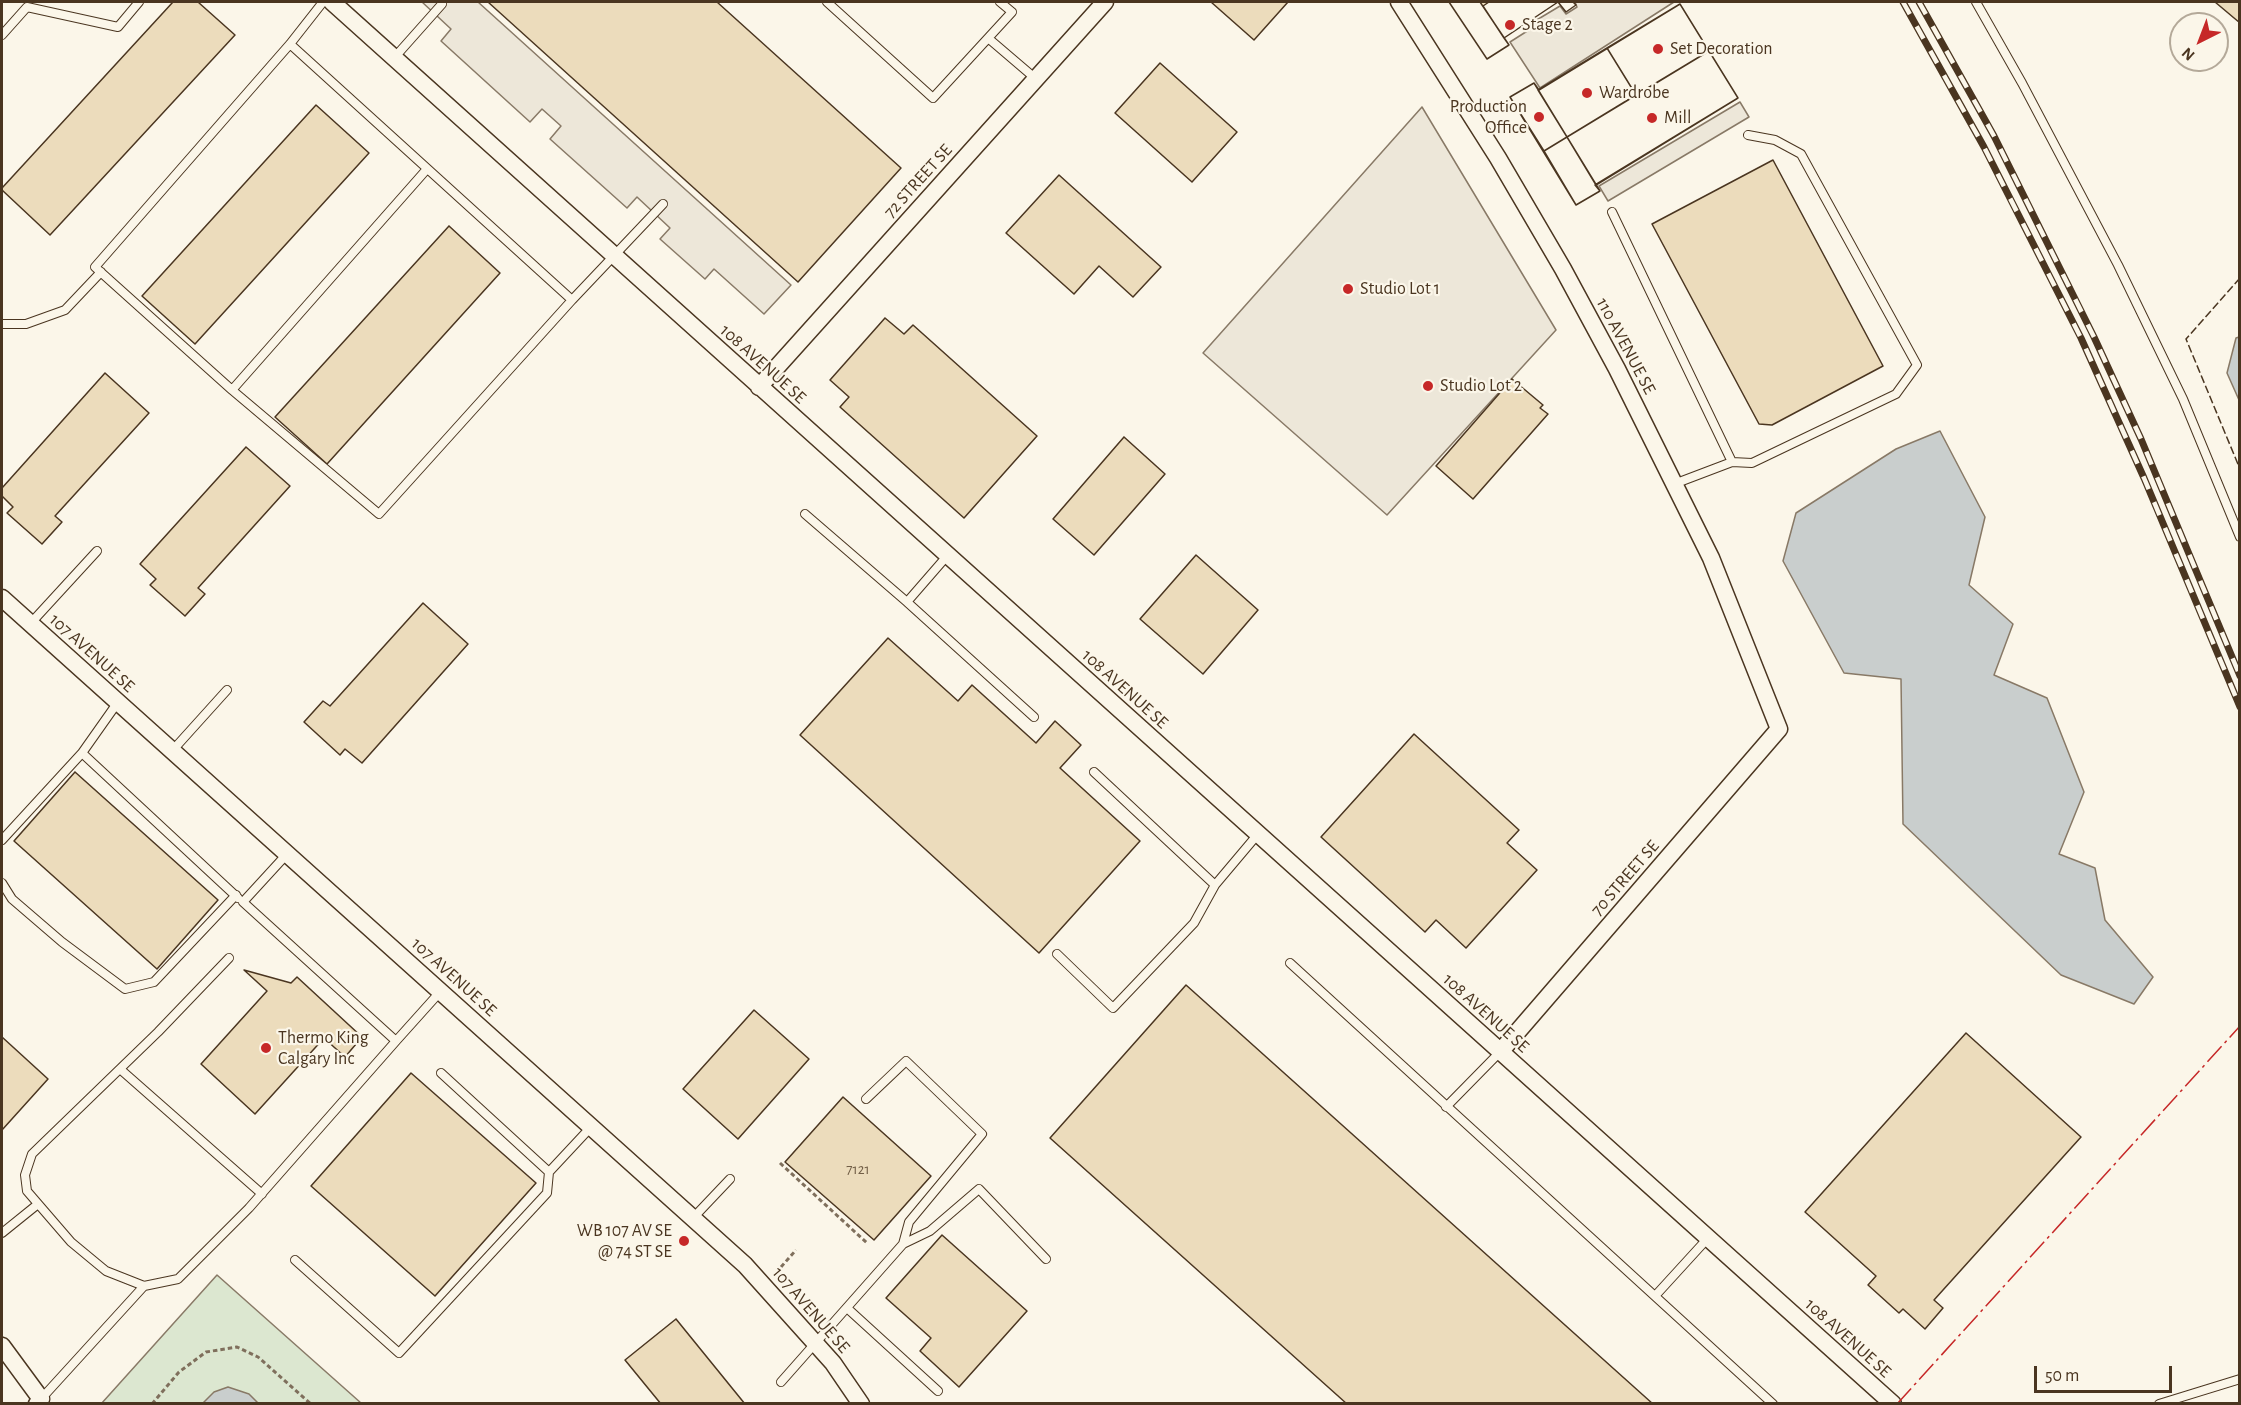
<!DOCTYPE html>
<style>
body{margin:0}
#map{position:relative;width:2241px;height:1405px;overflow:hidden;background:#fbf6e9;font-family:"Alegreya Sans",sans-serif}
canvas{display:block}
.frame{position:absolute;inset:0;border:3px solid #4a3520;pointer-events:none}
.north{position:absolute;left:2169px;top:12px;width:60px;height:60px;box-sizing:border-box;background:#fbf6e9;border:2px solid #b4a999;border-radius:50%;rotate:222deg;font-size:16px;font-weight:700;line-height:24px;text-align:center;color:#4a3520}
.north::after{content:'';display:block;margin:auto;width:21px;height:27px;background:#c62828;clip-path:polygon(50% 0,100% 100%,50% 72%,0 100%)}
.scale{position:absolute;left:2034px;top:1366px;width:138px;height:27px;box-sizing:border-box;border:3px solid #4a3520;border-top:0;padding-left:8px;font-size:18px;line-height:21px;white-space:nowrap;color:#4a3520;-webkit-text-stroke:4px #fbf6e9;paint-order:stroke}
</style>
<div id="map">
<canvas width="2241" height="1405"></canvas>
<div class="frame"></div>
<div class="north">N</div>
<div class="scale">50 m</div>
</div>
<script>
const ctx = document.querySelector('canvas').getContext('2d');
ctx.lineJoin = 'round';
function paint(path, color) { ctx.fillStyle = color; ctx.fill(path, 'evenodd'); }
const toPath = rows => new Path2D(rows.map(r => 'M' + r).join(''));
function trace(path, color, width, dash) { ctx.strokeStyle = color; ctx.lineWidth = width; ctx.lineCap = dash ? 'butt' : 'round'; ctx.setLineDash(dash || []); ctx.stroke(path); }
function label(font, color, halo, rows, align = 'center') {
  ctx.font = font + ' "Alegreya Sans",sans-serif'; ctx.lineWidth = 4.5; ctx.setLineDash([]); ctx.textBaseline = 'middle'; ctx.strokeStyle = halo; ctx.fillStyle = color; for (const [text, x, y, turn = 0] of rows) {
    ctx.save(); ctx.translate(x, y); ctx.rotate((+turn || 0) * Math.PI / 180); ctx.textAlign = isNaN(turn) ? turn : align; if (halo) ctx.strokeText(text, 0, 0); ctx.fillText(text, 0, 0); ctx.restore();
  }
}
const green = toPath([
 [217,1275,361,1403,101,1404,217,1275]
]);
paint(green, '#dce7d0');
trace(green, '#887966', 1.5);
const parking = toPath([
 [422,2,478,2,791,285,764,314,714,269,705,279,660,239,670,228,637,197,627,208,550,139,561,126,542,109,530,122,441,41,451,29,422,2],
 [1575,2,1674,2,1540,88,1510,42,1532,28,1530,24,1560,6,1566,14,1577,7,1575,2],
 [1740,102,1749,117,1608,201,1599,186,1740,102],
 [1422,107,1556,330,1387,515,1203,353,1422,107]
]);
paint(parking, '#ede7d9');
trace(parking, '#887966', 1.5);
const water = toPath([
 [2239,337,2239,400,2227,373,2236,338,2239,337],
 [1940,431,1985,517,1969,585,2013,624,1994,675,2047,698,2084,792,2059,854,2095,868,2105,920,2153,977,2134,1004,2061,975,1903,824,1901,679,1844,673,1783,561,1796,513,1896,449,1940,431],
 [228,1387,249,1394,258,1403,203,1403,214,1392,228,1387]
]);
paint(water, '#c9cecd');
trace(water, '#887966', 1.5);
const building = toPath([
 [173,2,198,2,235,35,50,235,2,190,2,188,173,2],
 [488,2,717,2,901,168,798,282,488,2],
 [1211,2,1288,2,1254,40,1211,2],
 [1449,2,1573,2,1576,5,1566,12,1558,2,1504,38,1509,45,1487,59,1449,2],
 [1449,2,1480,2,1509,45,1487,59,1449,2],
 [1489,2,1573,2,1576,5,1566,12,1558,2,1504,38,1483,6,1489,2],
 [2215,2,2240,2,2240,23,2215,2],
 [1680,4,1738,98,1595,185,1600,191,1576,205,1510,97,1534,83,1539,90,1680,4],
 [1680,4,1709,51,1636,95,1607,48,1680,4],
 [1607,48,1636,95,1567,137,1538,90,1607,48],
 [1709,51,1738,98,1596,185,1567,137,1709,51],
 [1160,63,1237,132,1192,182,1115,113,1160,63],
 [1534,83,1567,137,1544,151,1510,97,1534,83],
 [316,105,369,153,195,344,142,296,316,105],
 [1567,137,1600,191,1576,205,1544,151,1567,137],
 [1773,160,1883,366,1772,425,1759,424,1652,224,1773,160],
 [1059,175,1161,267,1133,297,1099,266,1074,294,1006,233,1059,175],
 [449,226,500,273,327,464,275,417,449,226],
 [885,318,904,334,913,325,1037,436,964,518,840,407,849,397,830,380,885,318],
 [105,373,149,413,55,516,62,522,42,544,7,513,13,507,2,496,2,488,105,373],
 [1512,379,1543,405,1540,408,1548,414,1473,499,1436,466,1512,379],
 [1124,437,1165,474,1094,555,1053,519,1124,437],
 [246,447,290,486,198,588,205,594,185,616,150,585,156,579,140,564,246,447],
 [1196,555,1258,610,1203,674,1140,619,1196,555],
 [423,603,468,644,362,763,345,749,340,755,304,722,323,701,330,706,423,603],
 [888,638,958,701,972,685,1036,743,1055,721,1081,745,1060,768,1140,841,1039,953,800,735,888,638],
 [1414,734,1519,830,1507,843,1537,870,1466,948,1436,920,1425,932,1321,837,1414,734],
 [75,772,218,900,157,969,14,841,75,772],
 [244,970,291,983,297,977,362,1037,345,1057,324,1038,255,1114,201,1064,267,991,244,970],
 [1186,985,1653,1404,1347,1404,1050,1138,1186,985],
 [754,1010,809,1059,738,1139,683,1089,754,1010],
 [1966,1033,2081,1137,1934,1300,1943,1308,1925,1329,1903,1309,1899,1313,1868,1285,1876,1276,1805,1212,1966,1033],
 [2,1037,48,1079,2,1130,2,1037],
 [411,1073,536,1183,435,1296,311,1186,411,1073],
 [843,1097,931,1176,874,1240,785,1162,843,1097],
 [942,1235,1027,1311,959,1387,920,1351,931,1338,886,1298,942,1235],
 [676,1319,745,1404,661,1404,625,1360,676,1319]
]);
paint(building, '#ecdcbc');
trace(building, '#4a3520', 1.5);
const lane = toPath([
 [323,2,290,44,95,267,232,390,379,514,572,300,663,204],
 [827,2,933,98,1012,12,1000,2],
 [1976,2,2022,83,2118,265,2183,399,2240,537],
 [2,35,27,7,118,27,139,2],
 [988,38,1036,79],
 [290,44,572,300],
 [394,58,442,4],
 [1612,212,1732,462,1674,484],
 [2,324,26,324,65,310,101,272],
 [232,390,427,169],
 [1732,462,1752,463,1896,394,1917,365,1801,154,1775,140,1748,135],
 [805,514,907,602,947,556],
 [907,602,1034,717],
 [30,624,97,551],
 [118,702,82,753,238,898],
 [172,751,227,690],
 [1094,772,1215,885],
 [2,840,82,753],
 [287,854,243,902,396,1041,440,992],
 [2,883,12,899,62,942,125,989,154,982,236,895],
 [1057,954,1113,1008,1194,923,1215,885,1258,834],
 [229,958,158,1032,32,1154,25,1175,27,1191,71,1242,106,1271,144,1286,178,1279,249,1208,396,1041],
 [1290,963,1773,1404],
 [120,1069,262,1194],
 [441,1073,549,1172,591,1127],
 [1446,1107,1500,1052],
 [693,1218,730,1179],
 [2,1233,38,1204],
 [903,1244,930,1231,979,1189,1046,1259],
 [295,1260,399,1353,547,1193,549,1172],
 [1655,1296,1708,1238],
 [847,1308,938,1391],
 [781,1382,903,1244,909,1222,982,1134,906,1061,866,1099],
 [41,1399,144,1286],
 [2159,1404,2240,1379]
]);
const street = toPath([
 [332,2,1893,1404],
 [1399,2,1498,158,1563,269,1617,369,1711,558,1779,729,1500,1052],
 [759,387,1105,2],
 [2,598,745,1265,833,1363,861,1404],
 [2,1346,41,1399,37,1404]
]);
trace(lane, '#4a3520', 10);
trace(street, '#4a3520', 19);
trace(toPath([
 [780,1163,867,1243],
 [781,1267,796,1250],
 [152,1404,179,1372,206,1352,237,1347,258,1357,311,1404]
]), '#7f6f5c', 3, [4.5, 3]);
trace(lane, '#fbf6e9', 8);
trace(street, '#fbf6e9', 16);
const rail = toPath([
 [1903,2,1984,147,2081,338,2144,478,2240,707],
 [1919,2,1994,136,2094,337,2141,439,2240,676]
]);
trace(rail, '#4a3520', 7);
trace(rail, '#fbf6e9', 4.5, [14]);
trace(toPath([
 [2240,278,2186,339,2240,469]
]), '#4a3520', 1.5, [8, 3]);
trace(toPath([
 [1897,1404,2240,1026]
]), '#c62828', 1.5, [21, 4.5, 3, 4.5]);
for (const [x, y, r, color] of [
 [1510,25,6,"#c62828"],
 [1658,49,6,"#c62828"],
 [1587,93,6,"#c62828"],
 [1539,117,6,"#c62828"],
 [1652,118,6,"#c62828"],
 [1348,289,6,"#c62828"],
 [1428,386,6,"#c62828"],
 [266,1048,6,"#c62828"],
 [684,1241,6,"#c62828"]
]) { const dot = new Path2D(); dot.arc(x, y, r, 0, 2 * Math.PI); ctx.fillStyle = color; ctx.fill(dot); trace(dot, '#fbf6e9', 2); }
label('15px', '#725f47', null, [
 ["7121",858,1169]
]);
label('18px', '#4a3520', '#fbf6e9', [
 ["Stage 2",1522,25],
 ["Set Decoration",1670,49],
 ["Wardrobe",1599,93],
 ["Production",1527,107,"right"],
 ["Office",1527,128,"right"],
 ["Mill",1664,118],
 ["Studio Lot 1",1360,289],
 ["Studio Lot 2",1440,386],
 ["Thermo King",278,1038],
 ["Calgary Inc",278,1059],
 ["WB 107 AV SE",672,1231,"right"],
 ["@ 74 ST SE",672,1252,"right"]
], 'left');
label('18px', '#4a3520', '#fbf6e9', [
 ["72 STREET SE",918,181,-48],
 ["110 AVENUE SE",1626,346,62],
 ["108 AVENUE SE",763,364,42],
 ["107 AVENUE SE",92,653,42],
 ["108 AVENUE SE",1125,689,42],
 ["70 STREET SE",1625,878,-49],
 ["107 AVENUE SE",454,977,42],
 ["108 AVENUE SE",1486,1013,42],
 ["107 AVENUE SE",811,1310,49],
 ["108 AVENUE SE",1848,1338,42]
]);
</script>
